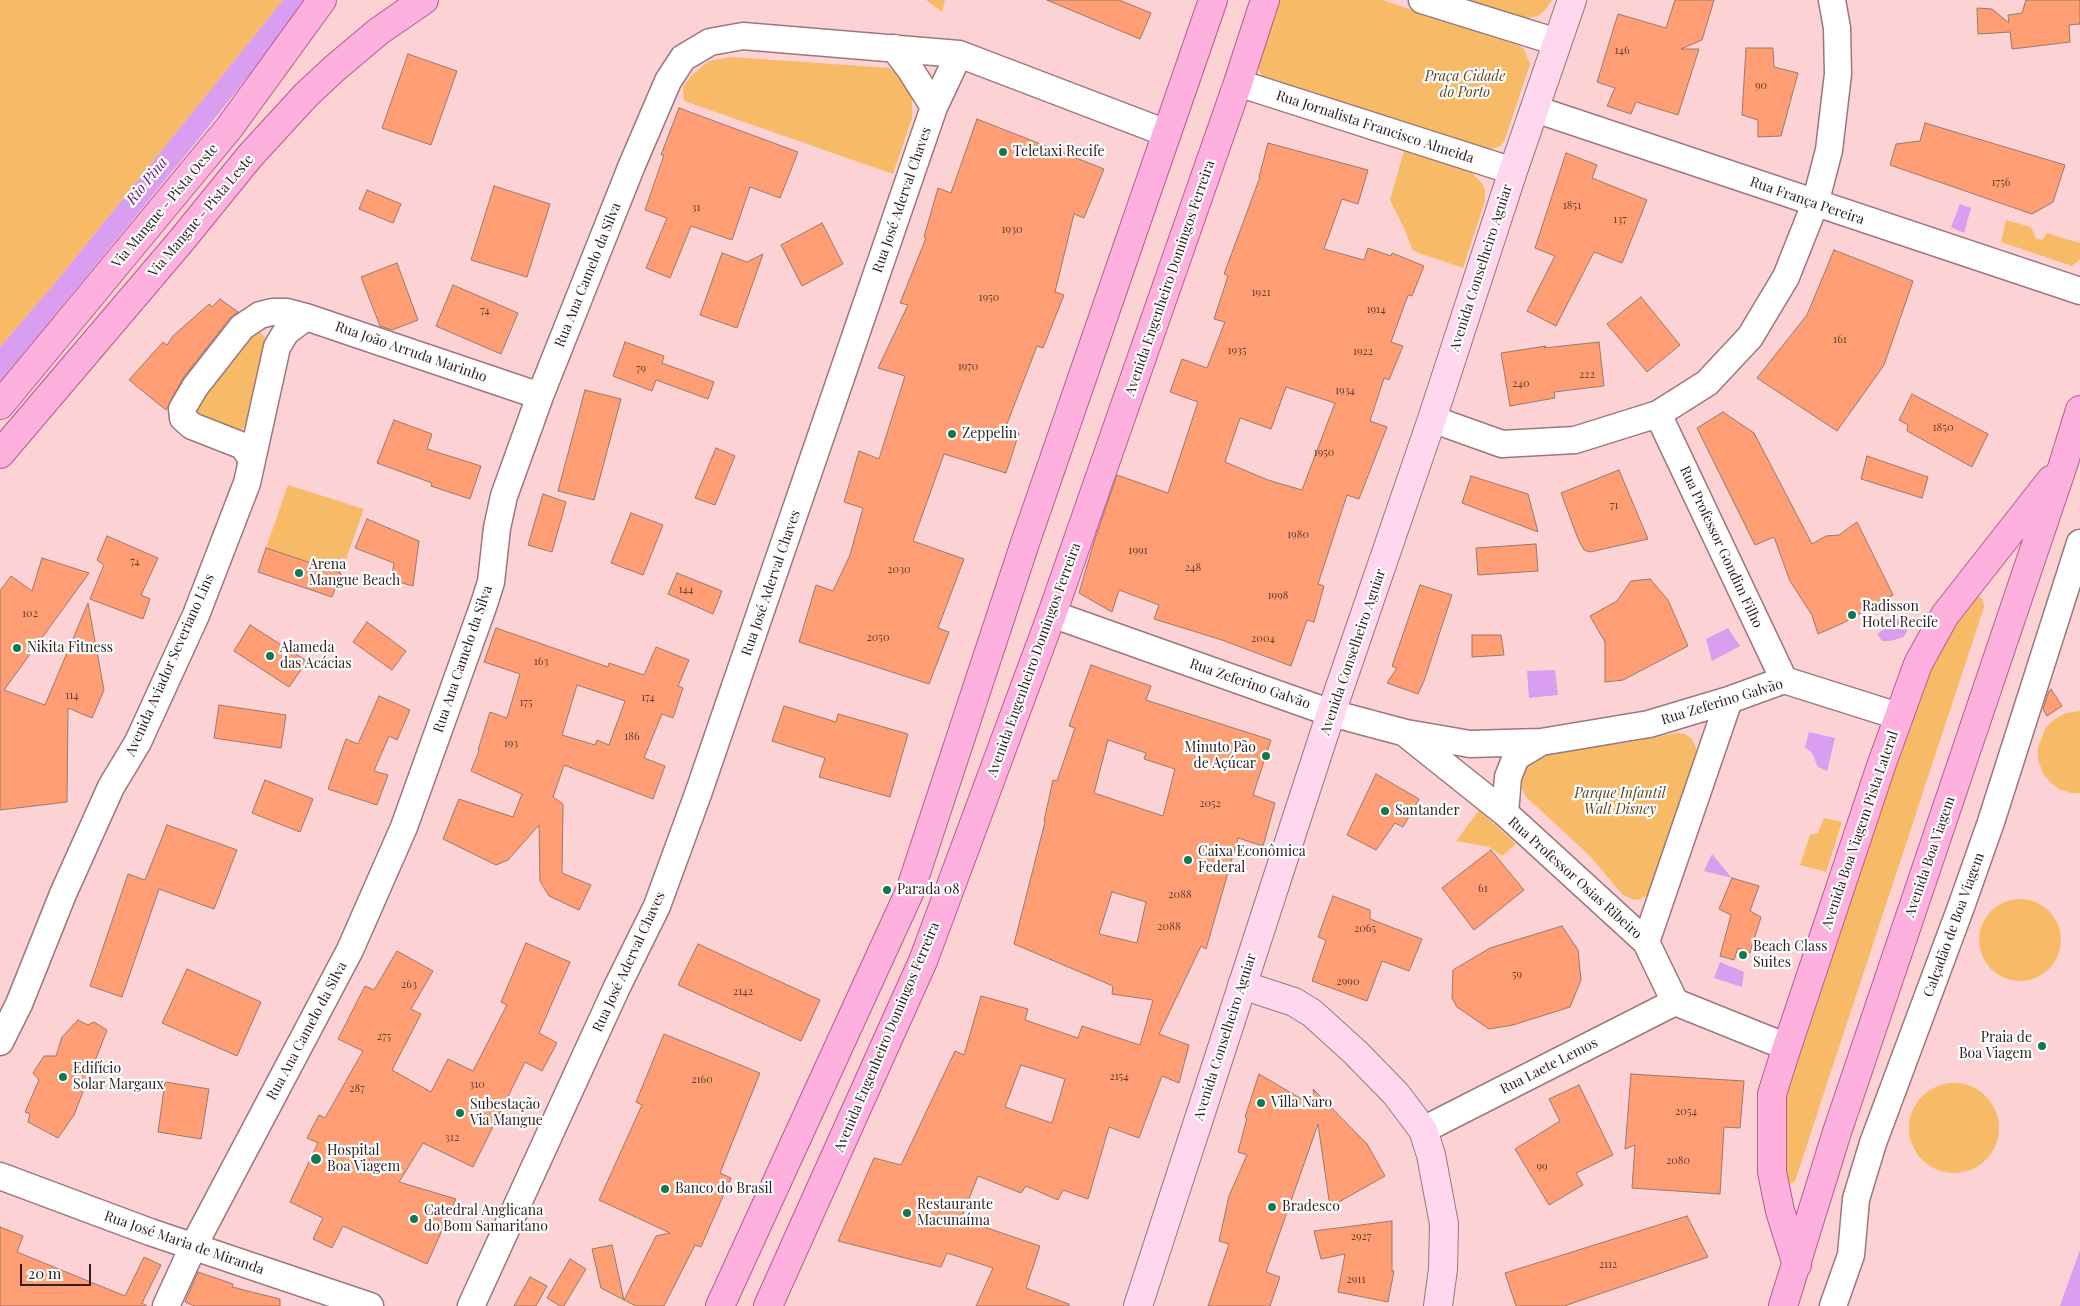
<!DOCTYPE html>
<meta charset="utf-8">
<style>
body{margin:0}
#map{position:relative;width:2080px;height:1306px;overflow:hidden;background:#fdd2d4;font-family:"Playfair Display",serif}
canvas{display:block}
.scale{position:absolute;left:20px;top:1264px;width:71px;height:22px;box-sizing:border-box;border:2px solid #302021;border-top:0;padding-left:6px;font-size:15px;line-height:18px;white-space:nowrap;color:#302021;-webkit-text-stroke:4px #fff;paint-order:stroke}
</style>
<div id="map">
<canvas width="2080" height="1306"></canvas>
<div class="scale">20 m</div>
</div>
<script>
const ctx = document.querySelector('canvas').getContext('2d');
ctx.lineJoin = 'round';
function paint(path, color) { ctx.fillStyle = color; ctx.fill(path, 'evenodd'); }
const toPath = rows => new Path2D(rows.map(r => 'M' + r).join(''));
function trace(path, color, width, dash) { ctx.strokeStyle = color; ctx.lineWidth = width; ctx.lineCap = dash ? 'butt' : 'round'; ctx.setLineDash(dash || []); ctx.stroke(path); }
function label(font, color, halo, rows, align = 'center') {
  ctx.font = font + ' "Playfair Display",serif'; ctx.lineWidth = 4.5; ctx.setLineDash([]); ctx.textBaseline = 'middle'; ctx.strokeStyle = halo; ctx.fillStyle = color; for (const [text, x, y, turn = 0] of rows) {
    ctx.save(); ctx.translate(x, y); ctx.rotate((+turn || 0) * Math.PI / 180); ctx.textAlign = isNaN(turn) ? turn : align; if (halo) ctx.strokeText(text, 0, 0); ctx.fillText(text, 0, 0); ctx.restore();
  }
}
paint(toPath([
 [0,0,283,0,59,278,0,347],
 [926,0,945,0,942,12],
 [1274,0,1382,0,1518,45,1524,49,1530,64,1504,142,1499,147,1485,150,1263,77,1258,68,1256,57],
 [1463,0,1552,0,1546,9,1538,16,1523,19],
 [732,57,890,68,912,88,912,118,893,174,684,101,683,87,692,75,709,61],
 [1405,147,1456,164,1470,171,1482,183,1485,191,1485,201,1463,268,1413,251,1404,228,1390,200],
 [2006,220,2031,227,2036,238,2042,240,2047,233,2079,243,2080,241,2080,259,2072,266,2001,242],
 [256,331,261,333,269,342,245,426,239,432,203,419,196,409,206,388],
 [288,485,364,509,341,573,266,548],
 [1978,595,1983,600,1984,607,1795,1181,1786,1186,1785,1076,1922,666],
 [2080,711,2080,793,2071,793,2059,789,2050,782,2043,773,2038,760,2038,747,2046,727,2055,719,2066,713],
 [1676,733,1685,734,1692,739,1696,748,1696,756,1650,893,1641,899,1634,900,1622,894,1590,856,1526,797,1520,784,1520,774,1532,756,1631,742],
 [1479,810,1516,844,1502,856,1489,847,1456,841],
 [1824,818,1842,822,1826,872,1800,865,1810,835,1818,833],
 '1979 940a41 41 0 1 1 82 0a41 41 0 1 1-82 0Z',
 '1909 1128a45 45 0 1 1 90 0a45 45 0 1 1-90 0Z'
]), '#f7bb67');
paint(toPath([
 [283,0,306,0,298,13,193,146,0,382,0,347,59,278],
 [1960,204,1971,208,1964,233,1951,227],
 [1898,619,1908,629,1904,637,1890,641,1882,641,1877,634],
 [1728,628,1740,646,1712,661,1706,639],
 [1555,670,1558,695,1529,698,1527,671],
 [1809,732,1835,738,1827,771,1818,767,1812,753,1805,747],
 [1712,854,1732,878,1704,871],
 [1720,962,1744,972,1742,987,1714,978],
 [2080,1250,2080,1306,2060,1306,2063,1297]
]), '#d99ef0');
const building = toPath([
 [1047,0,1119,0,1151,13,1140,39,1047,0],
 [1675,0,1714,0,1702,40,1681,49,1699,49,1678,115,1636,102,1631,114,1607,106,1615,88,1597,82,1618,14,1666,28,1675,0],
 [2026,0,2080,0,2080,24,2069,25,2070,42,2012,49,2010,32,1978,34,1977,8,1992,9,2009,23,2008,15,2022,13,2026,0],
 [1746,48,1773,48,1774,67,1798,73,1781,136,1758,137,1758,120,1742,115,1746,48],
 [408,54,457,71,431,145,382,128,408,54],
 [679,108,798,152,780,198,750,187,732,240,691,226,670,278,646,268,667,218,645,210,664,155,661,155,679,108],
 [977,119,1104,169,1084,218,1074,214,1055,292,1064,295,1043,348,1037,346,1005,429,1019,433,1006,473,944,454,913,541,964,559,938,628,949,632,929,684,799,642,816,585,833,591,850,555,863,508,844,502,859,451,879,459,905,376,878,368,908,305,900,303,926,238,924,237,938,188,951,193,977,119],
 [1925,123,2065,165,2053,202,2032,214,1890,165,1896,144,1920,141,1925,123],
 [1268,143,1368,170,1358,204,1342,199,1324,249,1364,260,1368,248,1391,256,1392,253,1424,266,1412,296,1408,295,1391,342,1403,346,1389,380,1384,378,1370,421,1387,427,1359,499,1347,495,1318,584,1324,586,1314,622,1307,620,1291,666,1222,640,1154,619,1159,605,1119,590,1112,612,1079,593,1094,542,1117,475,1168,493,1198,402,1170,392,1182,359,1207,368,1225,322,1214,319,1228,276,1224,274,1260,177,1259,177,1268,143],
 [1286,387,1335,403,1302,490,1268,480,1225,462,1240,418,1271,429,1286,387],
 [1566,153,1597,165,1592,178,1647,200,1622,263,1594,252,1556,326,1527,311,1555,256,1535,248,1566,153],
 [494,186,550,204,527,277,471,260,494,186],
 [367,190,401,204,393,223,359,209,367,190],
 [822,223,843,264,802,286,781,245,822,223],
 [1834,250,1913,281,1884,365,1837,431,1757,378,1807,315,1834,250],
 [722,253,747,262,763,254,737,328,700,315,722,253],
 [397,263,418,320,392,330,380,326,361,277,397,263],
 [453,285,518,313,501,354,436,326,453,285],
 [1641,297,1680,345,1647,372,1607,324,1641,297],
 [220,299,238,312,230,318,183,378,166,410,129,380,163,342,167,345,173,336,209,304,212,307,220,299],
 [625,342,664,356,662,363,714,382,708,399,656,380,652,391,613,376,625,342],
 [1599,342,1604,386,1554,392,1555,398,1510,406,1501,353,1546,346,1544,348,1599,342],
 [585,390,621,399,594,500,558,491,585,390],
 [1912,394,1988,434,1972,467,1907,431,1908,425,1899,420,1912,394],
 [1723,412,1754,433,1812,544,1826,536,1839,535,1857,522,1893,595,1843,623,1818,634,1812,615,1790,581,1774,537,1755,545,1697,428,1723,412],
 [394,420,432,434,427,449,481,466,470,499,431,486,432,483,377,463,394,420],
 [716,448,735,456,715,505,695,498,716,448],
 [1867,456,1928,477,1922,498,1861,479,1867,456],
 [1619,470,1648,539,1590,552,1584,550,1578,539,1561,493,1619,470],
 [1471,476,1528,494,1538,532,1462,503,1471,476],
 [543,494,566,502,552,552,528,545,543,494],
 [631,513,663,525,643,575,611,563,631,513],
 [367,519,419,541,413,586,391,580,394,563,355,548,367,519],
 [107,536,158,558,141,595,150,599,143,619,90,599,104,565,97,560,107,536],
 [1536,544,1538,571,1478,575,1476,548,1536,544],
 [266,548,341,573,332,597,258,572,266,548],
 [42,558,89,573,4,690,45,705,88,603,104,690,92,718,68,708,67,802,0,810,0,591,11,576,32,591,42,558],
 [677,573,722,591,713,614,668,594,677,573],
 [1650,579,1668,600,1688,646,1623,680,1605,682,1605,642,1590,616,1617,601,1631,581,1650,579],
 [1420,585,1452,595,1424,681,1418,694,1387,683,1397,668,1392,666,1420,585],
 [367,622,406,651,392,670,353,642,367,622],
 [250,625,307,661,289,687,234,651,250,625],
 [496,628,608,667,609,663,644,675,656,647,689,660,678,686,683,688,673,718,662,714,644,758,665,766,653,799,564,765,553,797,563,804,562,873,591,885,579,910,549,896,540,881,539,825,508,860,496,865,443,839,459,799,513,817,522,794,471,771,479,751,478,750,490,712,507,718,520,674,484,662,496,628],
 [577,685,625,701,609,745,597,740,595,745,562,735,577,685],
 [1472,635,1501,635,1504,655,1472,657,1472,635],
 [1091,665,1151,686,1146,700,1271,740,1253,795,1275,803,1263,846,1238,838,1206,949,1201,946,1159,1034,1189,1045,1179,1083,1162,1076,1139,1138,1109,1127,1088,1199,1063,1190,1058,1200,1026,1186,1021,1193,978,1176,961,1219,1040,1246,1026,1288,1069,1304,1069,1306,976,1306,993,1268,947,1253,941,1267,838,1241,874,1158,901,1165,955,1051,964,1055,981,996,1028,1009,1025,1020,1078,1038,1082,1026,1140,1045,1153,1000,1112,994,1113,986,1014,944,1045,822,1044,821,1053,780,1057,781,1075,728,1069,726,1091,665],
 [1108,740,1146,753,1144,759,1175,769,1163,816,1094,793,1108,740],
 [1112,892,1146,902,1137,943,1099,934,1112,892],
 [1021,1065,1065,1079,1052,1123,1005,1107,1021,1065],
 [2051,689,2062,706,2047,716,2043,709,2049,691,2051,689],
 [379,696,410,710,397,740,389,736,374,771,388,775,377,805,328,789,346,739,358,744,379,696],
 [219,705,286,715,281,748,214,738,219,705],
 [784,706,836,722,838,714,908,734,890,797,819,777,825,758,772,741,784,706],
 [1376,774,1419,799,1403,827,1395,823,1376,850,1347,835,1376,774],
 [265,780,313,799,300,832,252,813,265,780],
 [167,825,237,850,214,909,159,889,122,997,90,986,128,874,145,880,167,825],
 [1491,850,1524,890,1474,930,1442,888,1491,850],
 [1732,878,1759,886,1750,911,1761,917,1750,953,1738,948,1734,960,1720,956,1731,915,1719,909,1732,878],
 [1333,896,1370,910,1370,919,1422,939,1409,971,1382,961,1367,1001,1312,981,1326,940,1318,937,1333,896],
 [1562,926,1578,950,1581,980,1570,1007,1513,1025,1489,1029,1457,1007,1452,998,1453,970,1490,948,1562,926],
 [526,943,570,962,539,1033,557,1043,542,1071,525,1062,473,1167,423,1143,399,1182,456,1199,427,1264,343,1226,332,1248,313,1239,323,1218,290,1202,318,1143,307,1138,319,1115,325,1118,363,1051,338,1039,365,986,374,990,397,951,433,971,411,1009,421,1014,392,1070,431,1092,448,1059,473,1071,507,1005,501,1002,526,943],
 [698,944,820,1000,801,1041,678,985,698,944],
 [187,969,261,1002,237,1056,162,1023,187,969],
 [78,1020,88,1025,94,1022,107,1030,74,1115,58,1138,28,1122,30,1114,25,1112,39,1080,33,1073,44,1056,56,1056,62,1037,78,1020],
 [664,1034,760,1073,720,1173,731,1178,701,1247,695,1245,664,1306,636,1306,624,1300,656,1236,670,1233,599,1200,642,1105,636,1102,664,1034],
 [1259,1074,1305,1101,1314,1093,1313,1089,1367,1144,1385,1176,1330,1207,1318,1124,1266,1272,1280,1277,1270,1306,1208,1306,1229,1244,1219,1241,1229,1196,1247,1155,1238,1152,1247,1118,1245,1117,1259,1074],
 [1631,1074,1744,1081,1740,1128,1724,1127,1720,1194,1632,1188,1635,1145,1625,1149,1631,1074],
 [165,1082,209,1089,201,1139,158,1132,165,1082],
 [1579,1085,1613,1155,1576,1173,1583,1185,1549,1205,1515,1149,1560,1121,1549,1099,1579,1085],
 [1687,1216,1708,1257,1564,1306,1516,1306,1505,1273,1687,1216],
 [1392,1221,1392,1271,1394,1271,1388,1302,1338,1292,1345,1254,1321,1259,1314,1231,1392,1221],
 [0,1227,23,1236,17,1252,125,1296,144,1257,161,1265,142,1303,147,1306,0,1306,0,1227],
 [612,1245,624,1300,601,1288,592,1249,612,1245],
 [570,1259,586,1269,564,1306,560,1306,547,1298,570,1259],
 [198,1272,233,1284,232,1287,280,1299,280,1306,195,1306,185,1302,198,1272],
 [530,1277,547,1286,536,1306,514,1306,530,1277]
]);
paint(building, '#ff9e74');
trace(building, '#9b796a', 1);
const street = toPath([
 [1422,0,1557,42],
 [894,48,910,69,934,107],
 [1238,83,1513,171],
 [1535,109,2080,291],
 [1658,414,1784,680],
 [1432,419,1502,444,1575,440,1658,414,1707,383,1750,337,1786,277,1815,204,1829,150,1838,74,1837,28,1832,0],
 [251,458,243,446,192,426,183,418,182,409,195,387,242,327,260,315,272,312,287,312,306,317],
 [1052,614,1331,713,1406,733,1470,744,1541,742,1649,724,1729,700,1784,680,1898,716],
 [1406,734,1505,813,1646,942,1675,1002,1787,1047],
 [1505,813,1508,777,1516,757,1541,742],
 [1646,942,1729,700],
 [0,1042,19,1004,63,894,111,787,138,742,196,615,247,483,277,347,286,332,306,317,540,396],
 [1423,1130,1675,1002],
 [0,1176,150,1232,370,1306],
 [166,1306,193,1247,350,950,404,827,484,604,491,582,497,528,504,496,540,396,632,165,668,81,683,58,710,42,743,36,959,54,1166,133],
 [471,1306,617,987,657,906,698,794,934,107,959,54],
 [1833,1306,1851,1255,1856,1199,1873,1143,1961,907,1991,822,2080,543]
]);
const secondary = toPath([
 [1242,985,1294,1002,1312,1013,1356,1053,1396,1094,1423,1130,1431,1155,1444,1224,1443,1269,1438,1306],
 [1138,1306,1331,713,1432,419,1513,171,1572,0]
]);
const primary = toPath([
 [0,405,229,128,322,0],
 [0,454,181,241,250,156,306,95,335,68,379,31,424,0],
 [1797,1265,1780,1211,1772,1172,1772,1094,1787,1047,1881,766,1918,664,1945,615,2051,480],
 [720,1306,910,891,1025,543,1213,0],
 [768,1306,923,961,1052,614,1238,83,1265,0],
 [1783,1306,1837,1132,2063,465,2080,410]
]);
trace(street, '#9d7779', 29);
trace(secondary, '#9d7779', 30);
trace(primary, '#b65c8e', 30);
trace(street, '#fff', 26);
trace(secondary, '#ffd8ef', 28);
trace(primary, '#feb0df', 28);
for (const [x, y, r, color] of [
 [1003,152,5,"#117851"],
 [952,434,5,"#117851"],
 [299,573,5,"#117851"],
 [1852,615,5,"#117851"],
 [17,648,5,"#117851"],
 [270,656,5,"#117851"],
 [1266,756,5,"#117851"],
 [1385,811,5,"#117851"],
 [1188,860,5,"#117851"],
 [887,890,5,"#117851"],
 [1743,955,5,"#117851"],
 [2042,1046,5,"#117851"],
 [63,1077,5,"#117851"],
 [1261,1103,5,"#117851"],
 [460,1113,5,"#117851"],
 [316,1159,6,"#117851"],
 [665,1189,5,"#117851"],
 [1272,1207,5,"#117851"],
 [907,1213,5,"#117851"],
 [414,1219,5,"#117851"]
]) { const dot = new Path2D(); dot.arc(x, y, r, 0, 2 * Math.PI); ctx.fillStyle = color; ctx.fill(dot); trace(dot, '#fff', 2); }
label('11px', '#644036', null, [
 ["146",1622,51],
 ["90",1761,86],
 ["1756",2001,183],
 ["1851",1572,206],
 ["31",696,208],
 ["137",1620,220],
 ["1930",1012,230],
 ["1921",1261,293],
 ["1950",989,298],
 ["1914",1376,310],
 ["74",485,311],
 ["161",1840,340],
 ["1935",1237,351],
 ["1922",1363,352],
 ["1970",968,367],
 ["79",641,369],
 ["222",1587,375],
 ["240",1521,384],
 ["1934",1345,391],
 ["1850",1943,428],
 ["1950",1324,453],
 ["71",1614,506],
 ["1980",1298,535],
 ["1991",1138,551],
 ["74",135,562],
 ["248",1193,568],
 ["2030",899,570],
 ["144",686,590],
 ["1998",1278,596],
 ["102",30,614],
 ["2050",878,638],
 ["2004",1263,639],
 ["163",541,662],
 ["114",72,696],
 ["174",648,698],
 ["175",526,703],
 ["186",632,737],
 ["193",511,744],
 ["2052",1210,804],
 ["61",1483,889],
 ["2088",1180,895],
 ["2088",1169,927],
 ["2065",1365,929],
 ["59",1517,975],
 ["2990",1348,982],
 ["263",409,985],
 ["2142",743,992],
 ["275",384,1037],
 ["2154",1119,1077],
 ["2160",702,1080],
 ["310",477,1085],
 ["287",357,1089],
 ["2054",1686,1112],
 ["312",452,1138],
 ["2080",1678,1161],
 ["99",1542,1167],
 ["2927",1361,1237],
 ["2112",1608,1265],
 ["2911",1356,1280]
]);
label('italic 14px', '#5c411d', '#fff', [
 ["Praça Cidade",1465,77],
 ["do Porto",1465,93],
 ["Parque Infantil",1620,794],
 ["Walt Disney",1620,810]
]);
label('14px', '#302021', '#fff', [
 ["Rua Jornalista Francisco Almeida",1375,127,18],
 ["Rua José Aderval Chaves",902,200,-71],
 ["Rua França Pereira",1807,201,19],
 ["Via Mangue - Pista Oeste",165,206,-50],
 ["Via Mangue - Pista Leste",201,216,-50],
 ["Avenida Conselheiro Aguiar",1481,268,-72],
 ["Rua Ana Camelo da Silva",588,275,-68],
 ["Avenida Engenheiro Domingos Ferreira",1170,278,-71],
 ["Rua João Arruda Marinho",411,352,19],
 ["Rua Professor Gondim Filho",1721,547,65],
 ["Rua José Aderval Chaves",771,583,-71],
 ["Avenida Conselheiro Aguiar",1353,652,-71],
 ["Rua Ana Camelo da Silva",463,659,-71],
 ["Avenida Engenheiro Domingos Ferreira",1034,660,-70],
 ["Avenida Aviador Severiano Lins",170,665,-66],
 ["Rua Zeferino Galvão",1250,684,19],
 ["Rua Zeferino Galvão",1722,702,-17],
 ["Avenida Boa Viagem Pista Lateral",1860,830,-71],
 ["Avenida Boa Viagem",1930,857,-71],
 ["Rua Professor Osias Ribeiro",1575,878,42],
 ["Calçadão de Boa Viagem",1954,925,-70],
 ["Rua José Aderval Chaves",629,962,-65],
 ["Rua Ana Camelo da Silva",307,1031,-62],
 ["Avenida Engenheiro Domingos Ferreira",887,1037,-67],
 ["Avenida Conselheiro Aguiar",1225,1037,-72],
 ["Rua Laete Lemos",1549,1066,-27],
 ["Rua José Maria de Miranda",184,1243,19]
]);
label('14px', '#302021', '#fff', [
 ["Teletaxi Recife",1013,152],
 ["Zeppelin",962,434],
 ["Arena",309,565],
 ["Mangue Beach",309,581],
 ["Radisson",1862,607],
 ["Hotel Recife",1862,623],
 ["Nikita Fitness",27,648],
 ["Alameda",280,648],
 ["das Acácias",280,664],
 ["Minuto Pão",1256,748,"right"],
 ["de Açúcar",1256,764,"right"],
 ["Santander",1395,811],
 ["Caixa Econômica",1198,852],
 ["Federal",1198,868],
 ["Parada 08",897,890],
 ["Beach Class",1753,947],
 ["Suites",1753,963],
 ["Praia de",2032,1038,"right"],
 ["Boa Viagem",2032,1054,"right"],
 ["Edifício",73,1069],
 ["Solar Margaux",73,1085],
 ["Villa Naro",1271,1103],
 ["Subestação",470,1105],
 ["Via Mangue",470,1121],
 ["Hospital",327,1151],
 ["Boa Viagem",327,1167],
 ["Banco do Brasil",675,1189],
 ["Restaurante",917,1205],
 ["Macunaíma",917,1221],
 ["Bradesco",1282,1207],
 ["Catedral Anglicana",424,1211],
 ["do Bom Samaritano",424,1227]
], 'left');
label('italic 15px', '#6a2381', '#fff', [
 ["Rio Pina",147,181,-51]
]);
</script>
